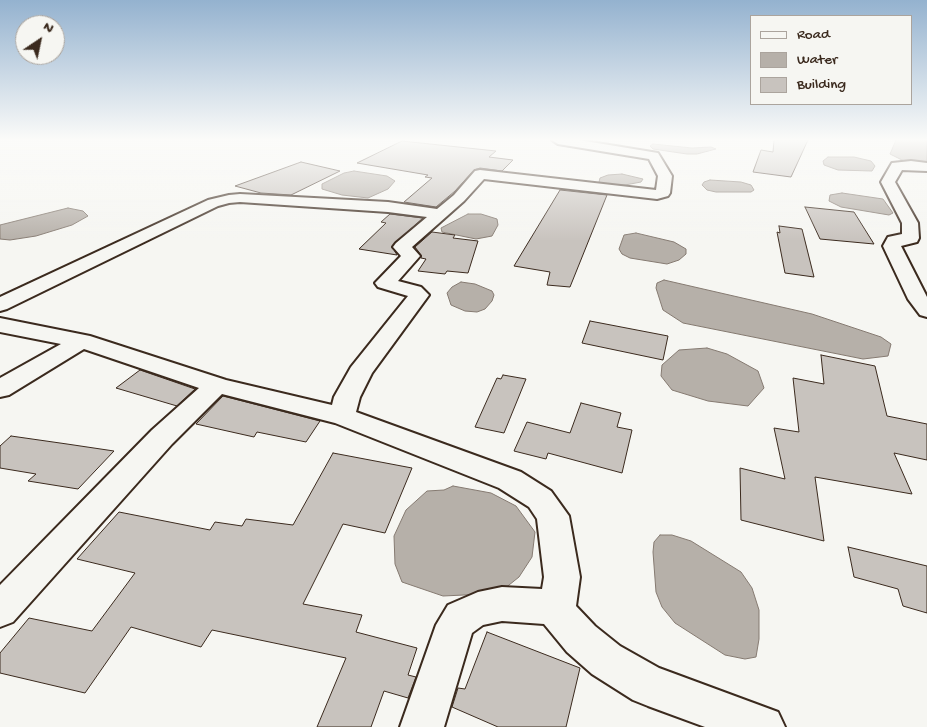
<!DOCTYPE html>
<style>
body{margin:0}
#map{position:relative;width:927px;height:727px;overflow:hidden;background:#f6f6f2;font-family:"Gochi Hand",sans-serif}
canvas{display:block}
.legend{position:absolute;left:750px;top:15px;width:162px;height:90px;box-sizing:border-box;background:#f6f6f2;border:1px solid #aba49d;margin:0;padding:6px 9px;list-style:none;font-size:15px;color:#3b2a1e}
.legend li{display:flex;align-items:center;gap:10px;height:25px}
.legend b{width:25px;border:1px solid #aba49d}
.north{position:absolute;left:15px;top:15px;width:50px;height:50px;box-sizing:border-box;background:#f6f6f2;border:1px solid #aba49d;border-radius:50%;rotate:34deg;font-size:14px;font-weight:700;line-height:20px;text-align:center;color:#3b2a1e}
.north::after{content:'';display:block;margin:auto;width:18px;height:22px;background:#3b2a1e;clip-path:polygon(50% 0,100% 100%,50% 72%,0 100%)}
</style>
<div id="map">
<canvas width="927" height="727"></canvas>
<ul class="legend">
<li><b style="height:6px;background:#f6f6f2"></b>Road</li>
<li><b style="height:14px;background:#b6b0a9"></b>Water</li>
<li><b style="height:14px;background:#c8c3be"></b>Building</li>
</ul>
<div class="north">N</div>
</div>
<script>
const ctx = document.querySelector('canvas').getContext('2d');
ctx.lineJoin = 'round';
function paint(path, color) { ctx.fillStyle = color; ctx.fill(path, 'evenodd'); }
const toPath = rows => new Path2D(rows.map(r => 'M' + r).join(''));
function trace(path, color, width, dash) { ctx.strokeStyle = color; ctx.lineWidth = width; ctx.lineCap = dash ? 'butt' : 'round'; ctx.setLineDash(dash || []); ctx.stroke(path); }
const water = toPath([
 [896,140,927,140,927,163,904,161,890,154,896,140],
 [653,144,692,148,711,147,716,149,697,154,687,154,653,149,650,146,653,144],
 [828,157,854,157,871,161,875,166,872,171,838,170,824,165,823,161,828,157],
 [354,171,387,176,395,181,388,189,368,198,342,195,322,189,322,184,344,173,354,171],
 [622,174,643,179,641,182,625,185,603,185,599,182,600,178,608,175,622,174],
 [710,180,741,182,751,185,754,190,751,192,716,192,707,190,702,185,704,182,710,180],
 [842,193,883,199,893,213,889,215,841,207,829,201,830,195,842,193],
 [68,208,83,211,88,216,72,225,36,236,10,240,0,239,0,225,68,208],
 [468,214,481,214,497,219,498,225,492,236,476,239,442,232,441,228,468,214],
 [636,233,674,242,686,249,686,254,679,260,667,264,630,258,622,254,619,249,624,235,636,233],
 [664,280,812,314,881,337,891,344,888,356,863,359,683,323,663,310,656,288,657,283,664,280],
 [461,282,475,284,492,291,494,295,492,301,485,309,477,312,465,311,451,305,447,293,452,287,461,282],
 [707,348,727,354,758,371,764,388,748,406,708,401,672,390,661,376,662,365,679,350,707,348],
 [453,486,491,493,516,506,535,532,532,557,519,577,504,589,485,594,443,596,402,582,395,564,394,536,406,510,427,491,444,490,453,486],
 [660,535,672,535,691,541,741,572,752,588,759,610,759,639,756,657,745,659,725,655,675,623,662,607,656,592,653,552,654,542,660,535]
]);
paint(water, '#b6b0a9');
trace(water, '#857a71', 1);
const building = toPath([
 [774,140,808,140,791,177,753,172,761,150,773,152,774,140],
 [402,141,496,151,489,157,513,160,502,171,480,168,474,170,455,191,436,207,404,202,432,178,425,177,428,175,357,163,402,141],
 [301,162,340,171,291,195,261,193,235,186,301,162],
 [560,190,607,195,570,287,547,285,550,272,514,266,560,190],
 [805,207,854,212,874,244,820,239,805,207],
 [390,214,423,218,392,246,397,255,359,249,386,223,381,222,390,214],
 [779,226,802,229,814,277,785,273,777,232,780,233,779,226],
 [432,232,455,235,453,238,478,241,468,273,447,271,445,274,418,271,426,259,421,258,421,255,415,247,432,232],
 [590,321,668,336,663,360,582,343,590,321],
 [821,355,875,366,887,416,927,424,927,460,894,453,912,494,815,477,824,541,741,520,740,468,785,479,774,428,799,432,793,378,824,384,821,355],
 [140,370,195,389,177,406,116,388,140,370],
 [503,375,526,379,504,433,475,427,497,378,501,379,503,375],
 [223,396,320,421,306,442,257,432,254,437,196,424,223,396],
 [581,403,621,413,617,427,632,430,622,473,548,453,546,459,514,451,527,422,570,433,581,403],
 [11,436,67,444,114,451,78,489,28,481,36,474,0,468,0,446,11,436],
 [333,453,412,468,385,533,343,524,303,604,362,615,356,632,417,648,408,675,416,677,408,698,384,691,371,727,317,727,346,658,212,630,201,647,131,627,85,693,0,673,0,653,29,618,92,631,135,573,77,559,119,512,210,530,215,522,242,526,246,519,293,525,333,453],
 [848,547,927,566,927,613,903,606,898,589,854,577,848,547],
 [487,632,580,668,566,727,498,727,452,707,458,688,465,689,487,632]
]);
paint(building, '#c8c3be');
trace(building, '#3b2a1e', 1);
const street = toPath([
 [552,140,579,140,658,153,672,176,670,193,668,196,657,199,484,179,464,201,412,247,420,256,398,281,421,287,429,295,372,373,360,397,356,412,521,472,551,491,569,516,580,577,576,606,595,626,620,646,659,668,778,712,785,727,705,727,648,706,633,700,592,674,567,652,544,624,502,621,483,625,472,633,444,727,400,727,436,625,448,605,478,592,502,587,542,589,544,577,537,519,529,507,499,488,335,423,222,394,172,444,13,622,0,627,0,585,152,430,199,388,84,349,9,395,0,397,0,378,61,344,0,332,0,318,90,336,226,380,332,405,334,397,351,367,408,296,378,287,375,283,401,256,393,247,396,243,427,217,388,212,240,202,229,203,218,206,7,309,0,311,0,297,208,200,229,195,240,194,388,202,437,209,454,195,475,171,480,170,656,190,658,176,649,159,558,144,552,140],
 [911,161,927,163,927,171,902,170,895,182,918,223,919,238,917,242,901,246,927,297,927,317,920,315,908,299,883,246,888,237,902,234,902,223,881,182,892,163,911,161]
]);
trace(street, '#3b2a1e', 4);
paint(street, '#f6f6f2');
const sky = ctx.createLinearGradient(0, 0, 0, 241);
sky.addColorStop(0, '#94b2cf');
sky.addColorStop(0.58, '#fbfbf9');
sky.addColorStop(1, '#fbfbf900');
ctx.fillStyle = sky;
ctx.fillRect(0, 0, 927, 241);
</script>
